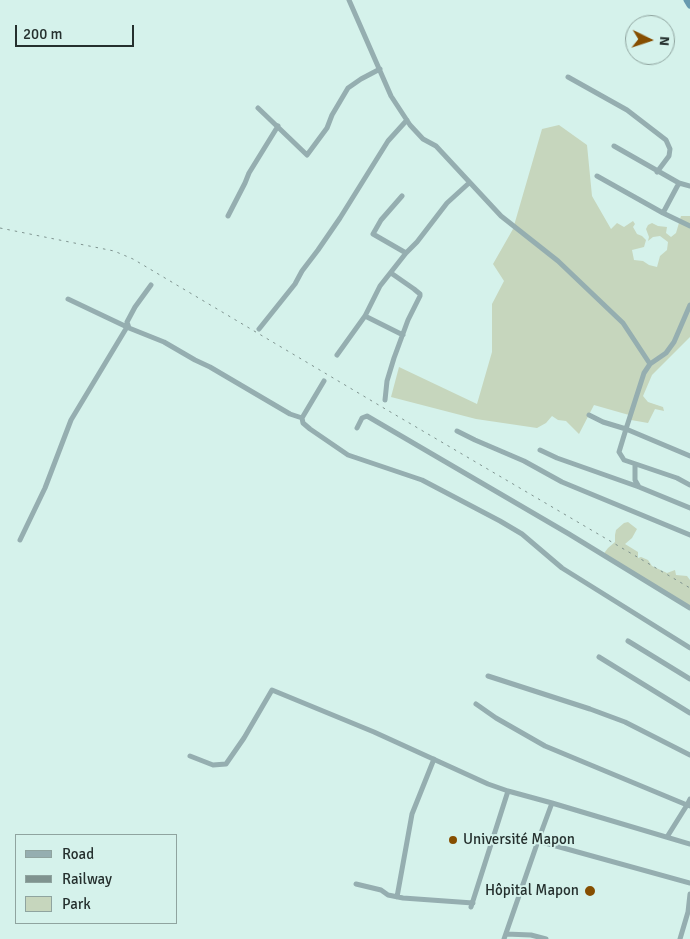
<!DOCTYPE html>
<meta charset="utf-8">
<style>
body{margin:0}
#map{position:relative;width:690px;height:939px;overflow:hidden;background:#d5f2eb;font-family:Signika,sans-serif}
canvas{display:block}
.legend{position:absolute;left:15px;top:834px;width:162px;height:90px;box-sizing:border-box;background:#d5f2eb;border:1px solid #8fa49f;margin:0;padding:6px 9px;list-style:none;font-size:15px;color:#25302e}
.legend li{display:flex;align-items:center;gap:10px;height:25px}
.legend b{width:25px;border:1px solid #8fa49f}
.north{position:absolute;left:625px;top:15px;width:50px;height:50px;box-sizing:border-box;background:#d5f2eb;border:1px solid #8fa49f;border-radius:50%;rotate:94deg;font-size:14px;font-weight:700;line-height:20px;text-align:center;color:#25302e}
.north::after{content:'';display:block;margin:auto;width:18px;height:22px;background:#864e00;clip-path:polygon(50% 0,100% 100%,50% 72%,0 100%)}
.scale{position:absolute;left:15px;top:25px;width:119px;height:22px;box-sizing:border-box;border:2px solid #25302e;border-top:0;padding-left:6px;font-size:15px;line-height:18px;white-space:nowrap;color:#25302e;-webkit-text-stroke:4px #d5f2eb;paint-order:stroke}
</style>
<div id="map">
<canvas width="690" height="939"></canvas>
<ul class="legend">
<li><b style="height:6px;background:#95aeb0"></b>Road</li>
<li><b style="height:6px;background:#7f938f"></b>Railway</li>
<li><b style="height:14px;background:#c6d6bd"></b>Park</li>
</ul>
<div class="north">N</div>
<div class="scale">200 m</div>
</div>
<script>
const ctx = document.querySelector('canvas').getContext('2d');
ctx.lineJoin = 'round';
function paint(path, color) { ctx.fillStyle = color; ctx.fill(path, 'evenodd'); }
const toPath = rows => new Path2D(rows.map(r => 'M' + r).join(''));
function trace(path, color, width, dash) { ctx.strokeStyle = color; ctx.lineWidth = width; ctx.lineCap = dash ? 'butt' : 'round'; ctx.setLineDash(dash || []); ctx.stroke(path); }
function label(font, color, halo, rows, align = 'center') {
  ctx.font = font + ' Signika,sans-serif'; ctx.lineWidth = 4; ctx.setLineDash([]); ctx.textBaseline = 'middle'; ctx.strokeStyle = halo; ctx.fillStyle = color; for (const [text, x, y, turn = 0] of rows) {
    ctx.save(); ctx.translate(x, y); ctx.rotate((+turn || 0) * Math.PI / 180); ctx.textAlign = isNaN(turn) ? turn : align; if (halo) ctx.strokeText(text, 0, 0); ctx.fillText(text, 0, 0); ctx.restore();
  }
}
paint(toPath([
 [559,125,587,145,592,196,611,229,617,223,624,227,633,221,635,224,633,227,637,234,642,236,646,240,644,247,632,250,634,260,643,261,649,265,657,267,660,256,667,250,668,242,660,236,653,237,648,241,649,237,646,229,648,225,652,223,658,226,667,227,666,233,671,237,676,233,681,216,690,216,690,337,652,375,643,396,648,402,663,407,664,411,655,409,648,423,631,420,629,415,594,405,579,434,566,421,558,420,552,416,546,423,537,428,476,419,391,397,399,367,477,404,492,352,492,304,504,281,493,264,513,229,542,129],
 [628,522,637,529,632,538,625,544,638,552,638,558,641,557,648,560,652,566,667,573,675,570,676,575,687,576,690,580,690,608,602,556,608,548,615,542,615,535,616,530,624,523]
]), '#c6d6bd');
trace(toPath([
 [687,0,690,5]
]), '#689aaf', 7);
trace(toPath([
 [349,0,391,96,410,125,423,139,436,146,501,216,558,261,623,323,650,364],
 [568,77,627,110,666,140,670,149,669,156,657,172],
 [258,108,307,155,327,128,332,115,348,88,361,79,380,69],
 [614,146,679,183,690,186],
 [597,176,663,213,690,226],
 [402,196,381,220,373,234,406,253],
 [663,213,679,183],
 [228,216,245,183,249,173,278,126],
 [151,285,135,307,127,322,129,328,164,342,195,360,210,367,290,414,302,418],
 [690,305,674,342,666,353,650,364,644,373,626,429,690,456],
 [365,316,403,335],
 [259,329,295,284,302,271,318,250,340,218,388,141,407,120],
 [337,355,365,316,380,286,406,253,417,242,447,203,469,183],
 [324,381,302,418,303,423,310,429,348,455,422,480,500,521,522,534,562,568,690,648],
 [385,400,387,381,394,358,408,320,420,296,420,294,414,289,391,273],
 [589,415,603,422,626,429,619,452,624,460,677,478,690,485],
 [357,428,362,418,367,416,569,534,690,608],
 [457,431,475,440,524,461,562,482,690,535],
 [540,450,557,458,639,487],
 [635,464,635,480,639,487,690,508],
 [20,540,45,488,71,420,127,327,68,299],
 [628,641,690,679],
 [599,657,690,713],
 [488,676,590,709,625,722,690,755],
 [476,704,496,718,545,746,687,805,667,837],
 [190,756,213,765,226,764,244,738,272,690,374,732,488,784,508,791,552,803],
 [690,799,687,805,690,806],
 [690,844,552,803,538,841,690,883],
 [356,884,381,890,388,895,403,898,473,903],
 [397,897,412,814,434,759],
 [471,907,508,791],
 [506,934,531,935,546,939],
 [504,939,538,841],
 [680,939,688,912,690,894]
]), '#95aeb0', 5);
trace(toPath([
 [0,228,114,251,133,259,382,407,690,588]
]), '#7f938f', 1, [2.5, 5]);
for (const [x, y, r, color] of [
 [453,840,5,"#864e00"],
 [590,891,6,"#864e00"]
]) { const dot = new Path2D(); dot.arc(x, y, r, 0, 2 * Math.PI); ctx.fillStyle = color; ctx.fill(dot); trace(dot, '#d5f2eb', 2); }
label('15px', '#25302e', '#d5f2eb', [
 ["Université Mapon",463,840],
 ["Hôpital Mapon",579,891,"right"]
], 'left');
</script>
